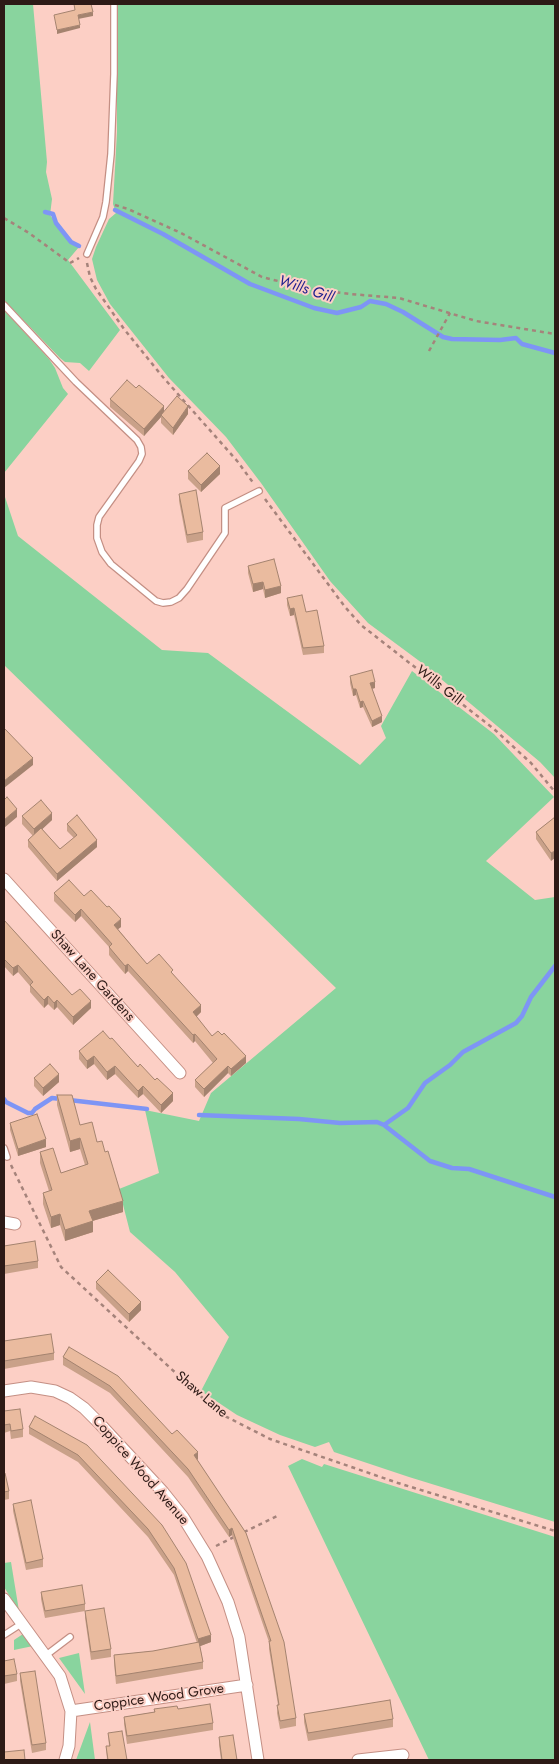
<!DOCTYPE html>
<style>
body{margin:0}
#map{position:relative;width:559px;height:1764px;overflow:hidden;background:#fccfc5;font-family:Jost,sans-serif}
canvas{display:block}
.frame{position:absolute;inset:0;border:5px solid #2d1a16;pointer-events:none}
</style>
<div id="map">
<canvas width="559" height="1764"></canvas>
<div class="frame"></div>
</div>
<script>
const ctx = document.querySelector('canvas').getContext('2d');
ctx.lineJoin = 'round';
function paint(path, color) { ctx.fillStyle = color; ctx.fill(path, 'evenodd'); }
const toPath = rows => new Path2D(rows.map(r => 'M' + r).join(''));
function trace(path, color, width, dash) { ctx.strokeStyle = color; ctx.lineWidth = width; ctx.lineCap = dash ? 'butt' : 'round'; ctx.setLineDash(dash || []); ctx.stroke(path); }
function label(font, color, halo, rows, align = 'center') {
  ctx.font = font + ' Jost,sans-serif'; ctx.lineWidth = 4; ctx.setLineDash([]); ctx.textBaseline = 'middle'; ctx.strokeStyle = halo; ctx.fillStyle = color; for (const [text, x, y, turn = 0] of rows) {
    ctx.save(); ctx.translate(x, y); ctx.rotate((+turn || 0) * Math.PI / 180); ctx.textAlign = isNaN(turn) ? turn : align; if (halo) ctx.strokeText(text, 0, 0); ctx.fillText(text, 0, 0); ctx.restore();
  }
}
paint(toPath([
 [4,4,33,4,47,162,46,172,52,199,50,215,71,243,79,247,68,260,120,330,89,371,80,363,65,362,60,358,4,300],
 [117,4,555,4,555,778,540,762,422,663,368,623,330,581,261,483,226,437,169,378,110,304,97,280,92,259,96,247,109,219,116,213,113,204,117,132],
 [4,310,49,359,55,368,63,388,68,394,4,473],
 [4,494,18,536,162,650,208,653,360,765,386,738,381,726,412,671,494,734,554,797,486,861,535,900,555,897,555,1522,409,1477,334,1452,329,1442,315,1447,280,1435,237,1415,201,1391,229,1337,175,1272,130,1232,119,1189,159,1173,145,1110,199,1121,211,1093,336,988,4,665],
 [302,1459,322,1467,324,1464,555,1537,555,1760,429,1760,288,1466],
 [11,1562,19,1611,4,1587,4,1563],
 [23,1634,33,1646,14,1650,14,1640],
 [79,1653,85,1694,59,1658],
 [90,1722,95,1760,76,1760]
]), '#89d49e');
trace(toPath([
 [115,210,163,234,250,284,314,308,337,313,361,307,370,301,386,304,403,312,443,337,452,339,500,340,516,338,522,344,555,353],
 [45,212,53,214,56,223,71,242,79,246],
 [4,1099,6,1102,28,1113,32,1113,35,1109,52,1098,61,1099],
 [69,1100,147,1109],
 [199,1115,299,1119,340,1123,377,1122,384,1125,408,1108,425,1083,450,1065,463,1052,516,1023,522,1016,531,997,555,966],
 [384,1125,430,1161,452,1168,469,1169,555,1197]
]), '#7e95f5', 4.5);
const service = toPath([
 [87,254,103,217,106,202,111,154,114,74,114,4],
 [4,305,76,382,137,440,141,447,142,454,139,461,99,517,97,525,97,538,102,552,111,564,156,601,163,603,171,602,179,598,187,589,225,533,225,508,259,491],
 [4,1148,7,1157],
 [4,1635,21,1624],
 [45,1656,70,1637]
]);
const minor = toPath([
 [4,879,180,1073],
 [4,1222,15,1224],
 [4,1391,31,1387,55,1391,70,1398,84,1408,100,1424,163,1492,183,1517,207,1556,228,1602,239,1637,258,1760],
 [4,1599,60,1676,71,1711,69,1746,65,1760],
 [71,1711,247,1685],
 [358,1760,403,1755]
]);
trace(service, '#c48f84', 8);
trace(minor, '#c48f84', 13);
trace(toPath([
 [115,205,128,209,181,233,262,277,306,288,350,294,399,298,476,321,555,334],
 [4,218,29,233,70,263,79,258],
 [87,263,90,277,96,289,124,329,162,376,238,462,254,484],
 [429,351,450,313],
 [265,499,345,607,361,625,494,729,531,763,555,792],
 [11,1165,61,1267,219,1413,270,1439,398,1483,555,1531],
 [244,1532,277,1516],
 [216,1546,234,1537]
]), '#a5837b', 2.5, [4, 4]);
trace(service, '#fff', 5.5);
trace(minor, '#fff', 11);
paint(toPath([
 [110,399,164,412,188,414,173,435,161,423,161,417,144,436,110,407],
 [188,471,220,474,201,492,188,479],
 [179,494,203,532,203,540,187,543,179,501],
 [248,566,281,593,265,598,263,589,253,592,248,573],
 [287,598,306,612,324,646,324,653,303,655,294,615,290,616,287,605],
 [350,676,375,688,372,689,382,722,372,727,363,707,360,708,356,695,353,696,350,683],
 [22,816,52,820,42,829,60,849,74,838,67,831,67,824,97,847,57,881,28,847,28,840,33,836,22,824],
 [555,817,551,861,536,839,536,832],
 [54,893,84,896,121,927,118,929,147,964,173,974,201,1012,196,1017,212,1036,246,1063,231,1076,228,1073,204,1097,195,1087,195,1080,213,1063,195,1041,193,1043,128,971,125,974,109,955,109,947,81,916,75,922,54,901],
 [4,920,72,995,91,1008,73,1025,57,1007,54,1010,48,1004,44,1008,30,992,30,986,18,972,13,976,4,966],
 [110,1039,173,1101,161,1113,143,1094,138,1098,115,1074,107,1080,94,1064,87,1069,79,1059,79,1051],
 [34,1078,59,1082,43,1096,34,1086],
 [57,1095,80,1125,97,1142,123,1212,92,1221,93,1232,65,1241,60,1225,51,1228,43,1204,43,1193,49,1191,40,1163,40,1152,61,1173,85,1165,80,1149,70,1152,57,1105],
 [10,1123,46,1147,18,1156,10,1130],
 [4,1246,38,1261,38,1268,4,1274],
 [96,1282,141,1310,129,1322,96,1289],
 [4,1341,54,1353,54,1360,4,1369],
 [69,1347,172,1434,198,1459,197,1460,246,1533,296,1718,296,1726,280,1729,277,1713,278,1705,269,1649,269,1642,232,1535,229,1537,188,1477,110,1393,63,1365,63,1357],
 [4,1411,23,1429,23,1437,11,1439,10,1431,4,1433],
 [35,1416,162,1525,211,1642,200,1646,203,1662,203,1669,116,1684,114,1663,114,1655,153,1651,197,1643,174,1575,148,1537,78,1462,29,1434,29,1427],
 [4,1473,9,1491,9,1499,4,1500],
 [13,1504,43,1559,43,1567,26,1570,13,1511],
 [41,1592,85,1604,85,1611,45,1618,41,1599],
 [85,1611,111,1649,111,1657,91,1660,85,1618],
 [4,1661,17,1674,17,1681,4,1684],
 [20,1673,46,1743,46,1750,32,1753,20,1681],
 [154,1709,178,1709,213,1723,213,1730,127,1744,124,1724,124,1717,154,1712],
 [304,1714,393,1719,393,1727,308,1741,304,1722],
 [108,1733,127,1760,107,1760,106,1746,109,1746],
 [219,1737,237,1760,221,1760,219,1745]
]), '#c9a189');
paint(toPath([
 [93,12,93,16,78,19,78,15],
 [80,25,80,28,57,34,57,30],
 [164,406,164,414,161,415,161,417,144,436,144,429],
 [188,406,188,414,173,435,173,428],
 [220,466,220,474,201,492,201,485],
 [263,582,263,589,253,592,253,584],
 [281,586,281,593,265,598,265,590],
 [294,608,294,615,290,616,290,609],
 [375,682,375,688,370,689,370,683],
 [353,689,356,689,356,695,353,696],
 [363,701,363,707,360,708,360,702],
 [382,716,382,722,372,727,372,721],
 [33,758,33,765,4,788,4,781],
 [17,809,17,817,4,828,4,820],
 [52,813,52,820,34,837,34,829],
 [97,840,97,847,57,881,57,874],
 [555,851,555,858,551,861,551,853],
 [81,909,81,916,75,922,75,915],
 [121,919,121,927,114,932,114,925],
 [128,964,128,971,125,974,125,966],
 [18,965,18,972,13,976,13,968],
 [48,996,48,1004,44,1008,44,1000],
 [57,1000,57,1007,54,1010,54,1003],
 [91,1001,91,1008,73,1025,73,1017],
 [201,1005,201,1012,193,1020,193,1012],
 [195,1034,195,1041,193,1043,193,1035],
 [94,1056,94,1064,87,1069,87,1061],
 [246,1056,246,1063,231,1076,231,1069],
 [115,1066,115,1074,107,1080,107,1072],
 [228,1066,228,1073,204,1097,204,1089],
 [59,1074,59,1082,43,1096,43,1088],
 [143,1086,143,1094,138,1098,138,1091],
 [173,1093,173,1101,161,1113,161,1105],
 [80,1138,80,1149,70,1152,70,1141],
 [46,1139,46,1147,18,1156,18,1149],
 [123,1201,123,1212,89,1222,89,1211],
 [60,1214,60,1225,51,1228,51,1217],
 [93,1221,93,1232,65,1241,65,1230],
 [141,1302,141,1310,129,1322,129,1314],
 [198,1452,198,1459,194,1463,194,1455],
 [232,1528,232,1535,229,1537,229,1530],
 [211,1635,211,1642,198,1647,198,1639]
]), '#a4836f');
const building = toPath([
 [74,4,91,4,93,12,78,15,80,25,57,30,54,15,75,10,74,4],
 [127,380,136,388,139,385,164,406,144,429,110,399,127,380],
 [177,396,188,406,173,428,161,415,177,396],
 [207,453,220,466,201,485,188,471,207,453],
 [196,490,203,532,187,535,179,494,196,490],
 [274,559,281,586,265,590,263,582,253,584,248,566,274,559],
 [302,595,306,612,317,610,324,646,303,648,294,608,290,609,287,598,302,595],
 [372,670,375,682,370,683,382,716,372,721,363,701,360,702,356,689,353,689,350,676,372,670],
 [4,728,33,758,4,781,4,728],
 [7,797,17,809,4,820,4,800,7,797],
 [41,800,52,813,34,829,22,816,41,800],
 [77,815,97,840,57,874,28,840,41,828,60,849,77,835,67,824,77,815],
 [555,817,555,851,551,853,536,832,555,817],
 [69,880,84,896,91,890,107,907,109,906,121,919,114,925,147,964,159,954,173,970,171,972,201,1005,193,1012,212,1036,218,1031,222,1035,224,1033,246,1056,231,1069,228,1066,204,1089,195,1080,217,1059,195,1034,193,1035,128,964,125,966,109,947,112,944,81,909,75,915,54,893,69,880],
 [4,920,72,995,80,989,91,1001,73,1017,57,1000,54,1003,48,996,44,1000,30,985,33,982,18,965,13,968,4,959,4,920],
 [103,1031,110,1039,112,1038,138,1067,140,1064,155,1080,157,1078,173,1093,161,1105,143,1086,138,1091,115,1066,107,1072,94,1056,87,1061,79,1051,103,1031],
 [50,1064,59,1074,43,1088,34,1078,50,1064],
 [57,1095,72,1095,80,1125,92,1122,97,1142,102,1141,105,1152,108,1151,123,1201,89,1211,93,1221,65,1230,60,1214,51,1217,43,1193,52,1190,40,1152,53,1148,61,1173,88,1164,80,1138,70,1141,57,1095],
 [37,1114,46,1139,18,1149,10,1123,37,1114],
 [35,1241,38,1261,4,1266,4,1246,35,1241],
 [108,1270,141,1302,129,1314,96,1282,108,1270],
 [51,1334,54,1353,4,1361,4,1341,51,1334],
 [69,1347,118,1376,172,1434,177,1430,198,1452,194,1455,246,1533,284,1642,296,1718,280,1721,277,1705,279,1705,269,1641,271,1641,232,1528,229,1530,188,1469,110,1386,63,1357,69,1347],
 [20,1409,23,1429,11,1431,10,1424,4,1425,4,1411,20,1409],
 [35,1416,87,1445,162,1525,186,1563,211,1635,198,1639,174,1568,148,1529,78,1455,29,1427,35,1416],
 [4,1473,5,1473,9,1491,4,1492,4,1473],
 [31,1500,43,1559,26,1563,13,1504,31,1500],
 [82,1585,85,1604,45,1611,41,1592,82,1585],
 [104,1608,111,1649,91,1652,85,1611,104,1608],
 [199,1642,203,1662,116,1676,114,1655,153,1651,199,1642],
 [14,1659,17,1674,4,1676,4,1661,14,1659],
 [35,1671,46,1743,32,1745,20,1673,35,1671],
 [390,1700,393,1719,308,1733,304,1714,390,1700],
 [210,1704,213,1723,127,1736,124,1717,155,1712,154,1709,177,1706,178,1709,210,1704],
 [122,1731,127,1760,108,1760,106,1746,110,1746,108,1733,122,1731],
 [233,1735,237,1760,222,1760,219,1737,233,1735],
 [24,1750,25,1760,4,1760,4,1752,24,1750]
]);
paint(building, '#eabb9f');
trace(building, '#a4836f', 1);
label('14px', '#2d1a16', '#fccfc5', [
 ["Wills Gill",439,686,38],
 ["Shaw Lane Gardens",92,976,48],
 ["Shaw Lane",201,1395,40],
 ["Coppice Wood Avenue",140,1471,49],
 ["Coppice Wood Grove",159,1698,-8]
]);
label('italic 15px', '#20208e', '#fccfc5', [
 ["Wills Gill",306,290,18]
]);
</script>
